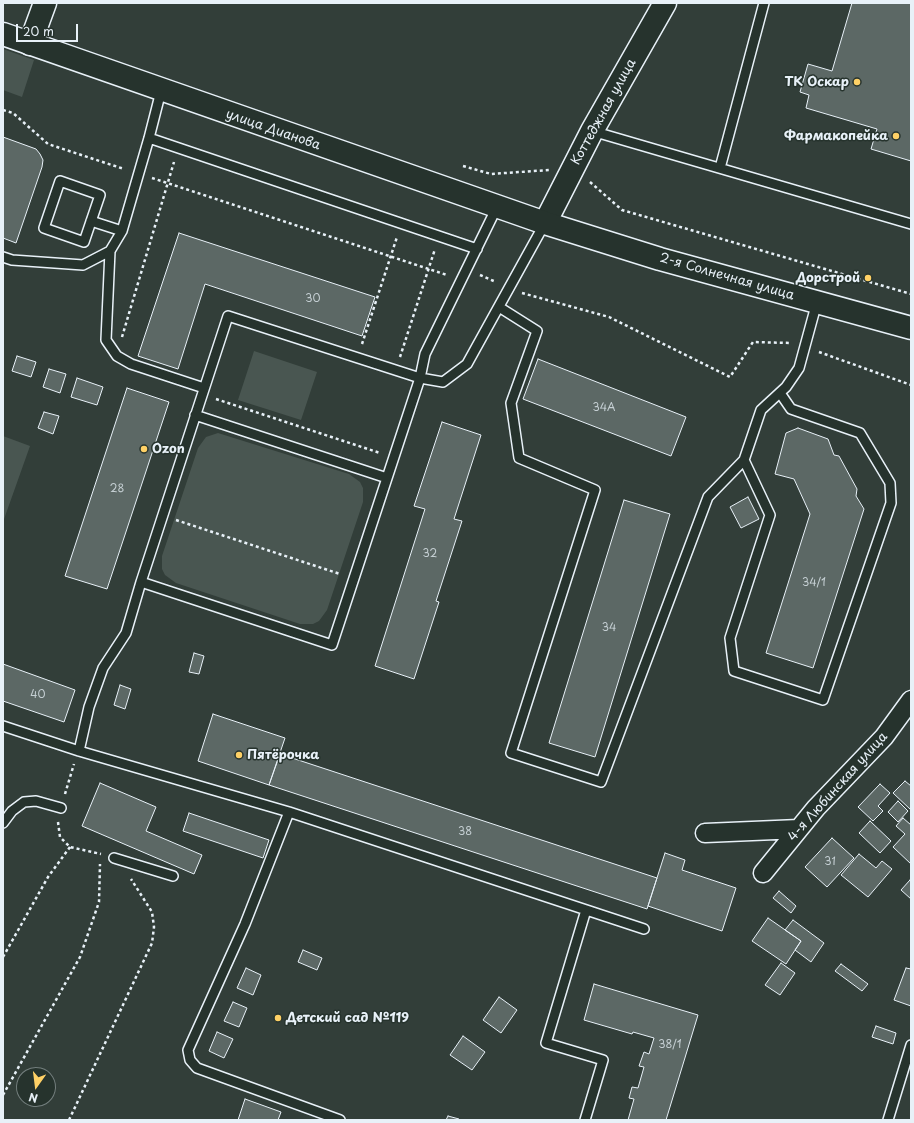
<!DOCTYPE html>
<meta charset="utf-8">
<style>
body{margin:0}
#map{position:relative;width:914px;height:1123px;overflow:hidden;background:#323e39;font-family:"Playpen Sans",sans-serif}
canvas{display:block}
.frame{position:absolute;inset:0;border:4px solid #e8f1f8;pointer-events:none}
.north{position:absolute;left:16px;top:1067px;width:40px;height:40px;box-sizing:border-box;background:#26332d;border:1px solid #747f7e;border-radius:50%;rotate:194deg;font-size:11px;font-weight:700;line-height:16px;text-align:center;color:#e8f1f8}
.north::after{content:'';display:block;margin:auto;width:14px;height:18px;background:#ffd166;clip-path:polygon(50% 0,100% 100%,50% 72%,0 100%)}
.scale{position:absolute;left:16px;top:24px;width:62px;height:18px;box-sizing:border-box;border:2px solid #e8f1f8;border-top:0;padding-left:5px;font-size:12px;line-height:14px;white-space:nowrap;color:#e8f1f8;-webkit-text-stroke:3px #26332d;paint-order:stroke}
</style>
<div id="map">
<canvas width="914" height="1123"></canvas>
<div class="frame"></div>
<div class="north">N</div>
<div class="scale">20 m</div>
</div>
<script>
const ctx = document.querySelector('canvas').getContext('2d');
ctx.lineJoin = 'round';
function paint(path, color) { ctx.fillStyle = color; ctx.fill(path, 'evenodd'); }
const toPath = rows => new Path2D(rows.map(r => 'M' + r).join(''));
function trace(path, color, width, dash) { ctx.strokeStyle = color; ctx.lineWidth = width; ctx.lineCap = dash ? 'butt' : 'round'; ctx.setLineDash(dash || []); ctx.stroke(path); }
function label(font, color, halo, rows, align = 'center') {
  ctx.font = font + ' "Playpen Sans",sans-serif'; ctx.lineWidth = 3; ctx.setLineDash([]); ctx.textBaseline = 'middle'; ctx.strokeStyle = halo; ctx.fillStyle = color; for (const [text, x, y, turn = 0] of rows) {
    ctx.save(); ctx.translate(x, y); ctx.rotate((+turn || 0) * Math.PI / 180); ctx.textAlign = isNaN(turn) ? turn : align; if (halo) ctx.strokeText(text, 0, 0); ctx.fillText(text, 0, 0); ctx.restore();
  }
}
paint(toPath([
 [3,49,34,60,22,97,3,90],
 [254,351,317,372,301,420,238,400],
 [218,433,349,474,360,482,363,488,363,502,327,610,319,621,313,624,300,624,176,583,165,575,162,569,162,556,198,448,206,437],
 [3,436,30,446,3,522]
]), '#495651');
const building = toPath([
 [852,3,911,3,911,161,871,149,877,129,806,108,809,95,800,92,808,64,832,71,852,3],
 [3,137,36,149,40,154,43,160,42,167,16,243,3,238,3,137],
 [179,233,375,297,362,336,205,284,178,369,138,356,179,233],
 [17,356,36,362,31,377,12,371,17,356],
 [538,359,686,417,671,456,523,399,538,359],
 [49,369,66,374,60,393,43,387,49,369],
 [77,378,103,387,97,405,71,397,77,378],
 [127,388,169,402,107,589,65,576,127,388],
 [44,412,59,416,53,434,38,428,44,412],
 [442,422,481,435,454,519,462,521,436,601,439,602,414,679,375,666,425,509,414,506,442,422],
 [798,428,828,439,834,455,839,456,857,489,856,496,864,509,813,668,766,653,810,514,794,479,775,474,786,433,798,428],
 [748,497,759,519,741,528,730,507,748,497],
 [624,500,670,514,595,757,549,743,624,500],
 [194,653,204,656,199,674,189,672,194,653],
 [3,664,75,690,64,722,3,701,3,664],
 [120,685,131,689,125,709,114,705,120,685],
 [213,714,285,738,269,785,198,761,213,714],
 [280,754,657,878,647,909,269,785,280,754],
 [905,781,911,786,911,810,893,793,905,781],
 [100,783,156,807,146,831,202,855,194,874,82,826,100,783],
 [880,784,890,793,878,806,883,811,873,821,858,807,880,784],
 [898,801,908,811,898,822,888,812,898,801],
 [189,813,269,840,263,858,183,831,189,813],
 [903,818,911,825,911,864,893,847,905,834,896,826,903,818],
 [870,821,891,841,880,853,859,833,870,821],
 [832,838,854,858,827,887,805,867,832,838],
 [665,853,685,860,682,870,736,888,722,931,648,906,665,853],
 [859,854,876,868,882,861,892,869,868,897,841,875,859,854],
 [910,880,911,882,911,899,901,890,910,880],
 [779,891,796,906,791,913,773,898,779,891],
 [768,918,801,941,786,964,752,941,768,918],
 [793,920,824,943,811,962,795,950,801,941,785,930,793,920],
 [303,950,322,958,317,970,298,962,303,950],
 [781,963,795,973,780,995,765,985,781,963],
 [841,964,868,984,862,991,835,971,841,964],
 [246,968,261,975,253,995,237,988,246,968],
 [906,968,911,969,911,1006,894,1000,906,968],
 [594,984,698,1015,666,1120,628,1120,634,1099,629,1098,632,1087,638,1088,644,1067,639,1066,644,1052,649,1054,654,1038,633,1032,632,1034,584,1020,594,984],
 [499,997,517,1010,501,1033,483,1020,499,997],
 [233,1002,247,1008,239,1027,224,1021,233,1002],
 [876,1026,896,1033,893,1044,872,1037,876,1026],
 [217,1032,233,1039,224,1058,209,1051,217,1032],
 [463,1036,485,1052,472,1070,450,1055,463,1036],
 [245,1099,281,1112,278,1120,238,1120,245,1099],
 [448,1116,459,1119,459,1120,446,1120,448,1116]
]);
paint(building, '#5c6865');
trace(building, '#e8f1f8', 1);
const service = toPath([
 [592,131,911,224],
 [149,138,477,249],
 [720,168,764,3],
 [60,181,100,195,84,242,44,228,60,181],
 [91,221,122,231],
 [110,251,106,340,117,356,131,364,204,388],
 [3,257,12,260,83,265,110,251,122,231,149,138,161,91],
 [499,307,537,331,511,403,519,458,595,490,511,753,601,782,708,497,744,460],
 [780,393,791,409,860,433,890,483,891,503,823,700,734,671,730,638,770,515,744,460,761,410,786,387,799,368,817,302],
 [195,415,387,478],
 [141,582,332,645,420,378,425,354,497,207],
 [3,726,79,751,289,812,644,929],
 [79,751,89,707,103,668,126,633,141,582,228,316,420,378,443,382,467,364,545,223],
 [289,812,245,924,188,1050,190,1060,197,1068,340,1120],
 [3,823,12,811,24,802,36,801,61,808],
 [114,858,173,876],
 [585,1120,603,1060,546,1043,586,910],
 [888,1120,911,1045]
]);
const minor = toPath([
 [705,833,799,829],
 [763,873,816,808,884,737,911,700]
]);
const tertiary = toPath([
 [30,44,45,3],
 [545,223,592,131,665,3]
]);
const secondary = toPath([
 [3,34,545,223,660,259,911,328]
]);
trace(service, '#e8f1f8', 12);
trace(minor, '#e8f1f8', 21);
trace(tertiary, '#e8f1f8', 25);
trace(secondary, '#e8f1f8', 25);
trace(toPath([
 [3,110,13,113,48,144,124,169],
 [463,166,491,174,549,170],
 [152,178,447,275],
 [590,182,622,210,911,294],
 [480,275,496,282],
 [522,293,609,317,730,377,753,342,791,343],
 [122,337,174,162],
 [362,344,397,237],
 [819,352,911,385],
 [400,357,435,249],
 [216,399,380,453],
 [176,520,340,574],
 [65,794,74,764],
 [58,822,60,837,70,847,101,854],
 [3,957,48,877,70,847],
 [3,1095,80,957,99,902,100,864],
 [69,1120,152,943,154,927,152,912,131,879]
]), '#e8f1f8', 2.5, [3, 3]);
trace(service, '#26332d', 9);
trace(minor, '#26332d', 18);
trace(tertiary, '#26332d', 22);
trace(secondary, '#26332d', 22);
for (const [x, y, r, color] of [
 [857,82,4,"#ffd166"],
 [896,136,4,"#ffd166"],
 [868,278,4,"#ffd166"],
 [144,449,4,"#ffd166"],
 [239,755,4,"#ffd166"],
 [278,1018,4,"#ffd166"]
]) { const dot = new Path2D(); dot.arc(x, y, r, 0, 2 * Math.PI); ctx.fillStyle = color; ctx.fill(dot); trace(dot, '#26332d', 1.5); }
label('11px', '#c5cfd3', null, [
 ["30",313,299],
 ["34А",604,408],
 ["28",117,489],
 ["32",430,554],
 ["34/1",814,583],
 ["34",609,628],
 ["40",38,695],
 ["38",465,832],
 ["31",830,862],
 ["38/1",670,1045]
]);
label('bold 13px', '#e8f1f8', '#26332d', [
 ["ТК Оскар",849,82],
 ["Фармакопейка",888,136],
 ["Дорстрой",860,278],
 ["Ozon",152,449,"left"],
 ["Пятёрочка",247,755,"left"],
 ["Детский сад №119",286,1018,"left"]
], 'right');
label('13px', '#e8f1f8', '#26332d', [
 ["Коттеджная улица",604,112,-61],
 ["улица Дианова",273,130,19],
 ["2-я Солнечная улица",727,277,16],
 ["4-я Любинская улица",838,787,-48]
]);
</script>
